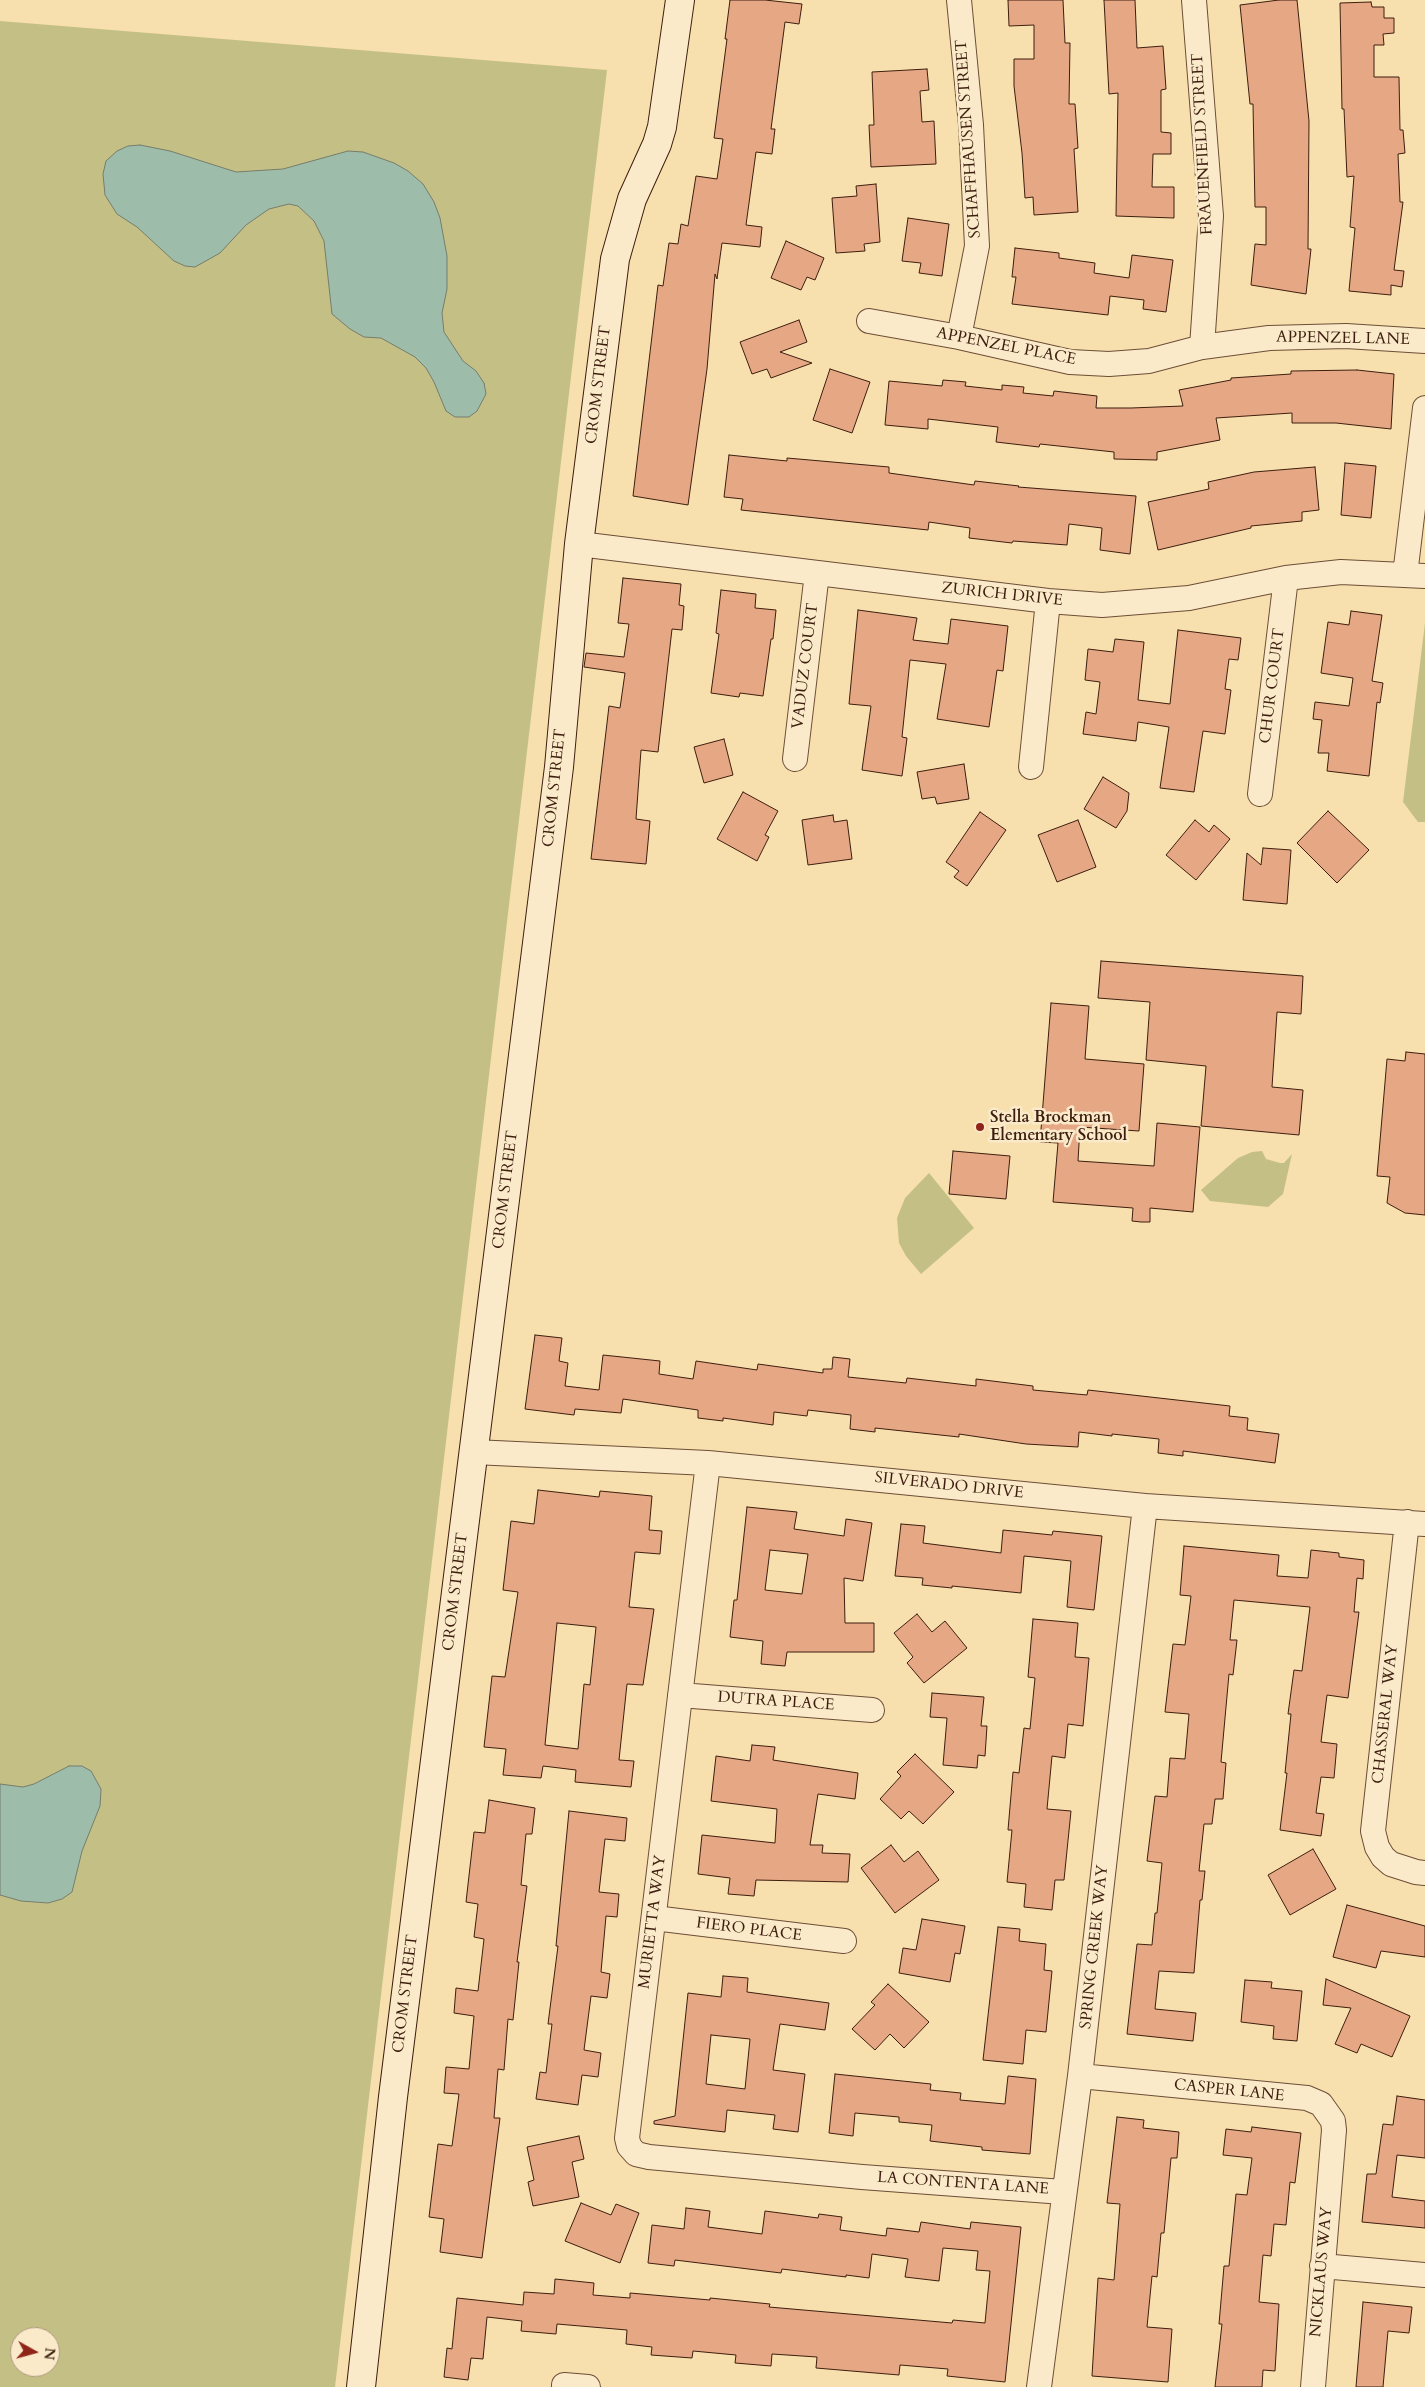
<!DOCTYPE html>
<style>
body{margin:0}
#map{position:relative;width:1425px;height:2387px;overflow:hidden;background:#f8dfae;font-family:Cardo,serif}
canvas{display:block}
.north{position:absolute;left:10px;top:2327px;width:50px;height:50px;box-sizing:border-box;background:#faeaca;border:1px solid #ae987f;border-radius:50%;rotate:97deg;font-size:14px;font-weight:700;line-height:20px;text-align:center;color:#3d1e0e}
.north::after{content:'';display:block;margin:auto;width:18px;height:22px;background:#8f2418;clip-path:polygon(50% 0,100% 100%,50% 72%,0 100%)}
</style>
<div id="map">
<canvas width="1425" height="2387"></canvas>
<div class="north">N</div>
</div>
<script>
const ctx = document.querySelector('canvas').getContext('2d');
ctx.lineJoin = 'round';
function paint(path, color) { ctx.fillStyle = color; ctx.fill(path, 'evenodd'); }
const toPath = rows => new Path2D(rows.map(r => 'M' + r).join(''));
function trace(path, color, width, dash) { ctx.strokeStyle = color; ctx.lineWidth = width; ctx.lineCap = dash ? 'butt' : 'round'; ctx.setLineDash(dash || []); ctx.stroke(path); }
function label(font, color, halo, rows, align = 'center') {
  ctx.font = font + ' Cardo,serif'; ctx.lineWidth = 5; ctx.setLineDash([]); ctx.textBaseline = 'middle'; ctx.strokeStyle = halo; ctx.fillStyle = color; for (const [text, x, y, turn = 0] of rows) {
    ctx.save(); ctx.translate(x, y); ctx.rotate((+turn || 0) * Math.PI / 180); ctx.textAlign = isNaN(turn) ? turn : align; if (halo) ctx.strokeText(text, 0, 0); ctx.fillText(text, 0, 0); ctx.restore();
  }
}
paint(toPath([
 [0,21,607,70,335,2387,0,2387],
 [20,2337,50,2337,50,2367,20,2367],
 [1425,623,1425,822,1418,822,1403,802],
 [1262,1151,1266,1159,1280,1163,1284,1163,1292,1154,1283,1194,1268,1207,1210,1201,1201,1190,1238,1158,1252,1152],
 [929,1173,974,1228,921,1274,906,1256,899,1243,897,1218,905,1198]
]), '#c4c085');
const water = toPath([
 [140,145,170,151,236,172,283,169,348,151,363,152,394,163,408,171,423,184,434,202,440,218,447,256,447,289,442,313,444,332,463,361,476,371,484,383,486,394,477,411,469,417,455,417,446,411,434,382,426,368,415,357,381,338,364,337,350,329,332,314,324,241,314,221,298,206,289,204,269,209,246,225,220,253,195,267,185,266,174,261,137,227,117,214,105,195,103,174,106,161,117,151,128,146,140,145],
 [69,1766,82,1766,91,1771,101,1789,100,1806,82,1851,72,1892,62,1899,48,1903,21,1901,0,1895,0,1784,23,1787,34,1784,69,1766]
]);
paint(water, '#9dbdaa');
trace(water, '#777d6c', 1);
const building = toPath([
 [730,0,765,0,802,4,799,24,785,22,771,129,775,129,772,154,756,152,746,225,762,227,760,247,722,243,717,279,715,274,707,369,688,505,633,496,658,285,663,286,669,243,678,244,681,224,688,226,696,176,717,179,723,139,714,138,727,39,725,39,730,0],
 [1008,0,1063,0,1065,43,1070,43,1069,104,1075,104,1078,148,1074,149,1078,212,1034,215,1033,197,1025,198,1022,153,1014,86,1014,59,1034,59,1034,25,1009,26,1008,0],
 [1104,0,1135,0,1137,48,1163,46,1166,89,1161,90,1161,132,1171,133,1171,154,1153,154,1152,187,1174,187,1174,218,1116,216,1118,93,1109,94,1104,0],
 [1279,0,1297,0,1309,121,1308,249,1311,249,1306,294,1251,285,1255,244,1266,245,1266,207,1255,207,1253,104,1250,104,1240,5,1279,0],
 [1371,2,1372,7,1384,7,1384,18,1394,18,1394,33,1383,34,1384,45,1374,45,1374,77,1399,77,1400,130,1403,130,1405,153,1398,154,1400,202,1403,202,1394,270,1404,271,1402,287,1391,285,1391,295,1349,291,1355,228,1350,227,1354,176,1347,177,1344,109,1342,109,1340,3,1371,2],
 [927,69,929,90,920,91,922,122,934,121,936,164,871,167,869,125,874,125,872,72,927,69],
 [876,184,880,242,864,244,865,251,836,253,832,198,857,196,856,186,876,184],
 [908,218,949,224,942,276,919,273,921,263,902,261,908,218],
 [786,241,824,258,815,280,807,277,801,290,771,278,786,241],
 [1015,248,1059,253,1059,258,1095,263,1094,273,1129,278,1132,255,1173,260,1166,312,1143,309,1144,300,1110,296,1108,315,1012,304,1016,277,1012,277,1015,248],
 [799,320,807,342,780,352,812,363,771,378,767,369,752,374,740,342,799,320],
 [830,369,870,382,852,433,813,420,830,369],
 [1357,370,1394,374,1391,429,1336,423,1292,423,1292,413,1216,418,1220,440,1157,452,1157,460,1114,459,1114,452,1040,444,1039,447,996,442,998,427,928,419,928,429,885,425,889,381,942,386,943,380,966,382,965,386,1002,390,1002,385,1024,387,1023,393,1053,396,1054,391,1097,396,1096,408,1131,408,1183,406,1179,390,1231,380,1231,378,1291,374,1291,371,1357,370],
 [729,455,787,461,787,458,889,467,889,473,974,485,975,481,1019,486,1018,487,1136,496,1130,554,1100,550,1102,528,1069,524,1067,545,1013,541,1012,543,969,538,970,528,929,522,928,530,741,510,743,499,724,497,729,455],
 [1345,463,1376,466,1371,518,1341,515,1345,463],
 [1315,467,1319,510,1302,512,1302,521,1251,526,1251,528,1158,550,1148,502,1209,489,1208,482,1254,472,1315,467],
 [623,578,681,584,679,605,684,606,682,630,672,629,658,752,641,750,636,819,650,821,646,864,591,859,609,706,620,708,625,673,584,667,586,653,624,657,629,624,618,623,623,578],
 [721,590,756,594,755,608,776,610,773,639,771,639,763,696,740,693,739,697,711,693,719,634,716,633,721,590],
 [858,610,917,618,913,640,948,644,951,619,1008,626,1003,671,997,670,989,727,937,719,946,664,910,660,902,737,907,738,902,776,862,770,871,706,849,704,858,610],
 [1351,611,1382,615,1372,681,1383,683,1380,703,1377,702,1369,776,1327,771,1329,753,1318,753,1322,720,1313,719,1315,702,1349,706,1353,678,1321,673,1328,622,1349,625,1351,611],
 [1178,630,1241,638,1238,660,1229,659,1225,689,1231,690,1225,734,1203,731,1194,792,1160,788,1169,727,1138,722,1136,741,1083,734,1086,712,1096,714,1100,682,1085,680,1088,649,1113,652,1115,639,1144,642,1138,700,1170,704,1178,630],
 [724,739,733,775,704,783,694,747,724,739],
 [964,764,969,799,937,804,935,797,922,799,917,772,964,764],
 [1103,777,1129,793,1127,811,1116,828,1084,809,1103,777],
 [743,792,778,811,765,835,769,837,757,861,717,839,743,792],
 [1328,811,1369,850,1337,883,1297,843,1328,811],
 [980,812,1006,830,967,886,954,877,959,871,946,862,980,812],
 [833,815,834,822,847,820,852,859,808,865,802,820,833,815],
 [1078,820,1096,867,1057,882,1038,835,1078,820],
 [1195,820,1209,832,1214,825,1230,839,1196,880,1166,855,1195,820],
 [1263,848,1291,850,1287,904,1243,900,1247,853,1261,865,1263,848],
 [1101,961,1303,976,1301,1014,1277,1012,1272,1087,1303,1090,1299,1135,1201,1126,1206,1066,1146,1060,1150,1002,1098,998,1101,961],
 [1051,1003,1089,1006,1085,1059,1144,1064,1139,1131,1080,1127,1078,1161,1154,1166,1157,1123,1200,1127,1193,1212,1150,1208,1150,1222,1141,1222,1132,1221,1133,1208,1053,1202,1058,1143,1040,1142,1051,1003],
 [1406,1052,1425,1054,1425,1215,1405,1213,1387,1203,1390,1177,1377,1176,1387,1059,1405,1061,1406,1052],
 [953,1151,1010,1156,1006,1199,949,1194,953,1151],
 [535,1335,562,1338,559,1361,568,1363,565,1386,599,1390,603,1355,660,1361,659,1374,693,1379,696,1361,757,1370,758,1364,823,1373,823,1369,832,1369,833,1357,850,1359,848,1377,906,1383,907,1378,976,1386,976,1379,1033,1386,1033,1390,1087,1395,1088,1390,1230,1406,1229,1416,1248,1418,1247,1430,1279,1434,1275,1463,1183,1451,1183,1456,1158,1453,1159,1439,1112,1434,1112,1436,1079,1432,1078,1447,1026,1444,959,1434,959,1437,875,1428,875,1432,850,1429,851,1415,808,1410,807,1416,774,1412,773,1425,723,1418,723,1421,698,1418,698,1410,623,1399,621,1413,575,1409,574,1415,525,1409,535,1335],
 [538,1490,599,1497,600,1491,652,1496,649,1530,662,1531,660,1554,635,1552,629,1607,654,1609,643,1685,627,1684,619,1760,634,1761,631,1787,575,1782,576,1770,543,1766,541,1778,503,1775,506,1749,484,1747,492,1676,505,1677,518,1592,503,1590,511,1521,534,1524,538,1490],
 [557,1623,596,1627,590,1685,584,1684,578,1749,545,1745,557,1623],
 [747,1507,797,1512,794,1529,844,1536,846,1519,872,1523,863,1581,844,1578,845,1623,874,1623,874,1652,787,1652,785,1666,761,1664,763,1641,730,1637,734,1600,737,1600,747,1507],
 [770,1550,808,1554,802,1594,765,1590,770,1550],
 [901,1524,925,1526,923,1543,1001,1553,1003,1530,1052,1535,1053,1531,1102,1536,1094,1610,1067,1607,1071,1561,1024,1556,1021,1593,952,1586,952,1588,922,1585,923,1578,895,1576,901,1524],
 [1184,1546,1279,1555,1277,1576,1308,1578,1311,1550,1339,1553,1339,1557,1364,1560,1363,1579,1357,1578,1354,1612,1359,1612,1348,1698,1327,1695,1321,1742,1337,1744,1334,1778,1321,1777,1316,1813,1324,1814,1321,1836,1280,1830,1287,1773,1285,1773,1291,1714,1288,1714,1294,1670,1302,1671,1310,1607,1234,1600,1230,1640,1237,1640,1233,1675,1229,1674,1221,1762,1226,1763,1223,1799,1215,1799,1212,1824,1204,1824,1199,1871,1205,1871,1202,1900,1200,1900,1194,1973,1159,1971,1155,2009,1196,2013,1193,2041,1127,2034,1137,1944,1152,1945,1155,1913,1157,1913,1162,1863,1147,1861,1155,1796,1167,1797,1170,1758,1185,1759,1189,1714,1165,1712,1173,1644,1185,1645,1191,1596,1180,1595,1184,1546],
 [917,1614,932,1632,945,1621,967,1648,924,1683,907,1663,913,1657,894,1633,917,1614],
 [1033,1619,1078,1623,1075,1657,1089,1658,1083,1726,1068,1724,1065,1758,1052,1756,1047,1809,1071,1811,1064,1880,1055,1880,1052,1910,1024,1907,1026,1884,1007,1882,1012,1830,1008,1830,1013,1772,1019,1773,1024,1728,1030,1729,1035,1678,1028,1677,1033,1619],
 [932,1693,984,1697,981,1726,987,1726,985,1756,978,1755,977,1768,943,1765,947,1718,930,1717,932,1693],
 [752,1745,775,1747,773,1760,858,1773,855,1799,818,1794,810,1845,823,1845,822,1853,850,1854,848,1882,756,1880,754,1896,728,1894,730,1878,698,1874,702,1835,775,1843,777,1809,711,1801,716,1756,750,1761,752,1745],
 [915,1754,954,1792,923,1824,909,1811,901,1819,880,1799,901,1776,897,1772,915,1754],
 [489,1800,535,1808,532,1834,526,1834,521,1885,527,1886,517,1962,519,1962,513,2020,508,2019,504,2070,498,2069,494,2118,500,2118,482,2258,440,2252,444,2219,429,2217,438,2144,452,2146,459,2094,444,2093,446,2067,469,2069,474,2016,454,2013,456,1988,478,1991,484,1939,474,1937,478,1904,466,1902,474,1832,485,1833,489,1800],
 [569,1811,627,1818,625,1841,605,1839,599,1892,619,1894,617,1917,606,1916,601,1972,610,1974,607,1998,591,1996,584,2050,601,2053,598,2077,582,2075,578,2105,536,2099,540,2072,546,2073,552,2024,548,2024,558,1946,556,1946,569,1811],
 [891,1845,904,1862,918,1851,939,1880,895,1913,861,1868,891,1845],
 [1313,1849,1336,1889,1290,1915,1268,1875,1313,1849],
 [1347,1905,1425,1926,1425,1957,1381,1951,1376,1968,1333,1957,1347,1905],
 [922,1919,965,1926,960,1954,955,1953,950,1982,899,1973,903,1948,916,1950,922,1919],
 [998,1927,1020,1929,1019,1941,1046,1944,1044,1970,1052,1971,1046,2032,1026,2030,1023,2064,983,2060,998,1927],
 [723,1976,748,1978,747,1992,829,2003,825,2030,780,2024,773,2070,805,2074,798,2132,773,2129,775,2115,727,2110,725,2132,654,2124,654,2121,675,2116,688,1993,721,1997,723,1976],
 [711,2035,750,2039,745,2089,706,2084,711,2035],
 [1326,1979,1410,2016,1392,2057,1361,2044,1357,2053,1335,2044,1351,2008,1323,2005,1326,1979],
 [1245,1980,1272,1982,1271,1988,1302,1991,1297,2041,1273,2039,1274,2026,1241,2022,1245,1980],
 [888,1984,929,2022,904,2048,890,2034,875,2050,852,2029,875,2005,871,2002,888,1984],
 [835,2074,931,2084,930,2090,961,2093,960,2100,1005,2104,1008,2076,1036,2079,1030,2154,982,2150,982,2147,930,2141,932,2125,899,2122,899,2117,855,2113,853,2136,829,2133,835,2074],
 [1397,2096,1425,2100,1425,2158,1397,2155,1392,2197,1425,2201,1425,2228,1362,2222,1367,2174,1376,2174,1383,2124,1393,2125,1397,2096],
 [1117,2117,1144,2120,1143,2128,1179,2132,1177,2158,1171,2158,1164,2233,1161,2233,1157,2277,1152,2276,1147,2327,1172,2329,1168,2382,1092,2376,1098,2278,1114,2280,1120,2204,1107,2203,1117,2117],
 [1252,2127,1301,2133,1295,2183,1290,2182,1286,2225,1274,2224,1271,2256,1263,2255,1259,2302,1279,2304,1275,2371,1263,2370,1262,2387,1215,2387,1222,2324,1219,2324,1224,2266,1229,2266,1236,2194,1247,2195,1252,2158,1223,2155,1226,2129,1251,2132,1252,2127],
 [579,2136,584,2159,572,2162,579,2197,533,2206,528,2182,534,2180,527,2147,579,2136],
 [581,2203,611,2215,616,2204,639,2213,620,2263,565,2241,581,2203],
 [686,2208,710,2211,708,2227,762,2234,765,2211,818,2218,819,2214,842,2217,840,2230,886,2236,887,2228,919,2232,921,2222,970,2229,971,2222,1021,2227,1005,2382,947,2376,948,2369,900,2365,899,2375,816,2368,817,2357,772,2354,771,2366,735,2363,736,2355,693,2351,692,2358,651,2355,652,2347,626,2344,627,2330,557,2324,556,2334,521,2331,522,2321,487,2317,483,2359,471,2358,468,2380,444,2377,447,2348,452,2349,457,2298,523,2305,524,2292,554,2294,555,2279,594,2283,593,2295,630,2298,630,2293,710,2300,710,2298,770,2304,769,2307,952,2323,953,2320,985,2323,990,2271,976,2270,978,2251,943,2248,939,2281,905,2277,908,2259,872,2254,869,2278,846,2275,846,2277,782,2269,781,2273,675,2260,674,2266,648,2263,652,2225,684,2229,686,2208],
 [1363,2302,1412,2307,1409,2333,1388,2331,1383,2387,1356,2387,1363,2302]
]);
paint(building, '#e6a785');
trace(building, '#3d1e0e', 1);
const street = toPath([
 [959,0,971,125,977,246,959,337],
 [1194,0,1211,216,1202,347],
 [869,321,959,337,1070,362,1109,364,1149,361,1202,347,1269,338,1346,336,1425,341],
 [579,544,1048,601,1102,605,1189,598,1286,578,1341,572,1425,576],
 [1405,575,1425,408],
 [795,759,817,573],
 [1031,767,1048,601],
 [1260,794,1286,578],
 [474,1452,708,1463,1145,1506,1425,1524],
 [708,1463,627,2138,629,2146,636,2154,649,2157,862,2177,1063,2192],
 [1407,1522,1373,1831,1377,1847,1383,1857,1391,1864,1416,1872,1425,1873],
 [680,1695,872,1710],
 [654,1918,844,1941],
 [1080,2076,1307,2098,1321,2104,1333,2121,1334,2130,1313,2387],
 [1322,2266,1425,2275],
 [564,2385,588,2387],
 [1039,2387,1080,2076,1145,1506]
]);
const secondary = toPath([
 [361,2387,393,2097,559,767,579,544,615,259,632,199,657,144,662,127,680,0]
]);
trace(street, '#6c4e36', 26);
trace(secondary, '#3d1e0e', 30);
trace(street, '#faeaca', 24);
trace(secondary, '#faeaca', 28);
for (const [x, y, r, color] of [
 [980,1127,5,"#8f2418"]
]) { const dot = new Path2D(); dot.arc(x, y, r, 0, 2 * Math.PI); ctx.fillStyle = color; ctx.fill(dot); trace(dot, '#faeaca', 2); }
label('16px', '#3d1e0e', '#faeaca', [
 ["SCHAFFHAUSEN STREET",969,139,-94],
 ["FRAUENFIELD STREET",1203,144,-93],
 ["APPENZEL LANE",1343,339,1],
 ["APPENZEL PLACE",1006,347,11],
 ["CROM STREET",599,385,-83],
 ["ZURICH DRIVE",1002,595,6],
 ["VADUZ COURT",806,666,-83],
 ["CHUR COURT",1273,686,-83],
 ["CROM STREET",555,788,-84],
 ["CROM STREET",506,1190,-83],
 ["SILVERADO DRIVE",949,1486,6],
 ["CROM STREET",456,1592,-83],
 ["DUTRA PLACE",776,1702,4],
 ["CHASSERAL WAY",1386,1714,-84],
 ["MURIETTA WAY",653,1922,-83],
 ["FIERO PLACE",749,1930,7],
 ["SPRING CREEK WAY",1095,1947,-84],
 ["CROM STREET",406,1994,-83],
 ["CASPER LANE",1229,2091,6],
 ["LA CONTENTA LANE",963,2184,4],
 ["NICKLAUS WAY",1322,2272,-85]
]);
label('bold 16px', '#3d1e0e', '#faeaca', [
 ["Stella Brockman",990,1118],
 ["Elementary School",990,1136]
], 'left');
</script>
